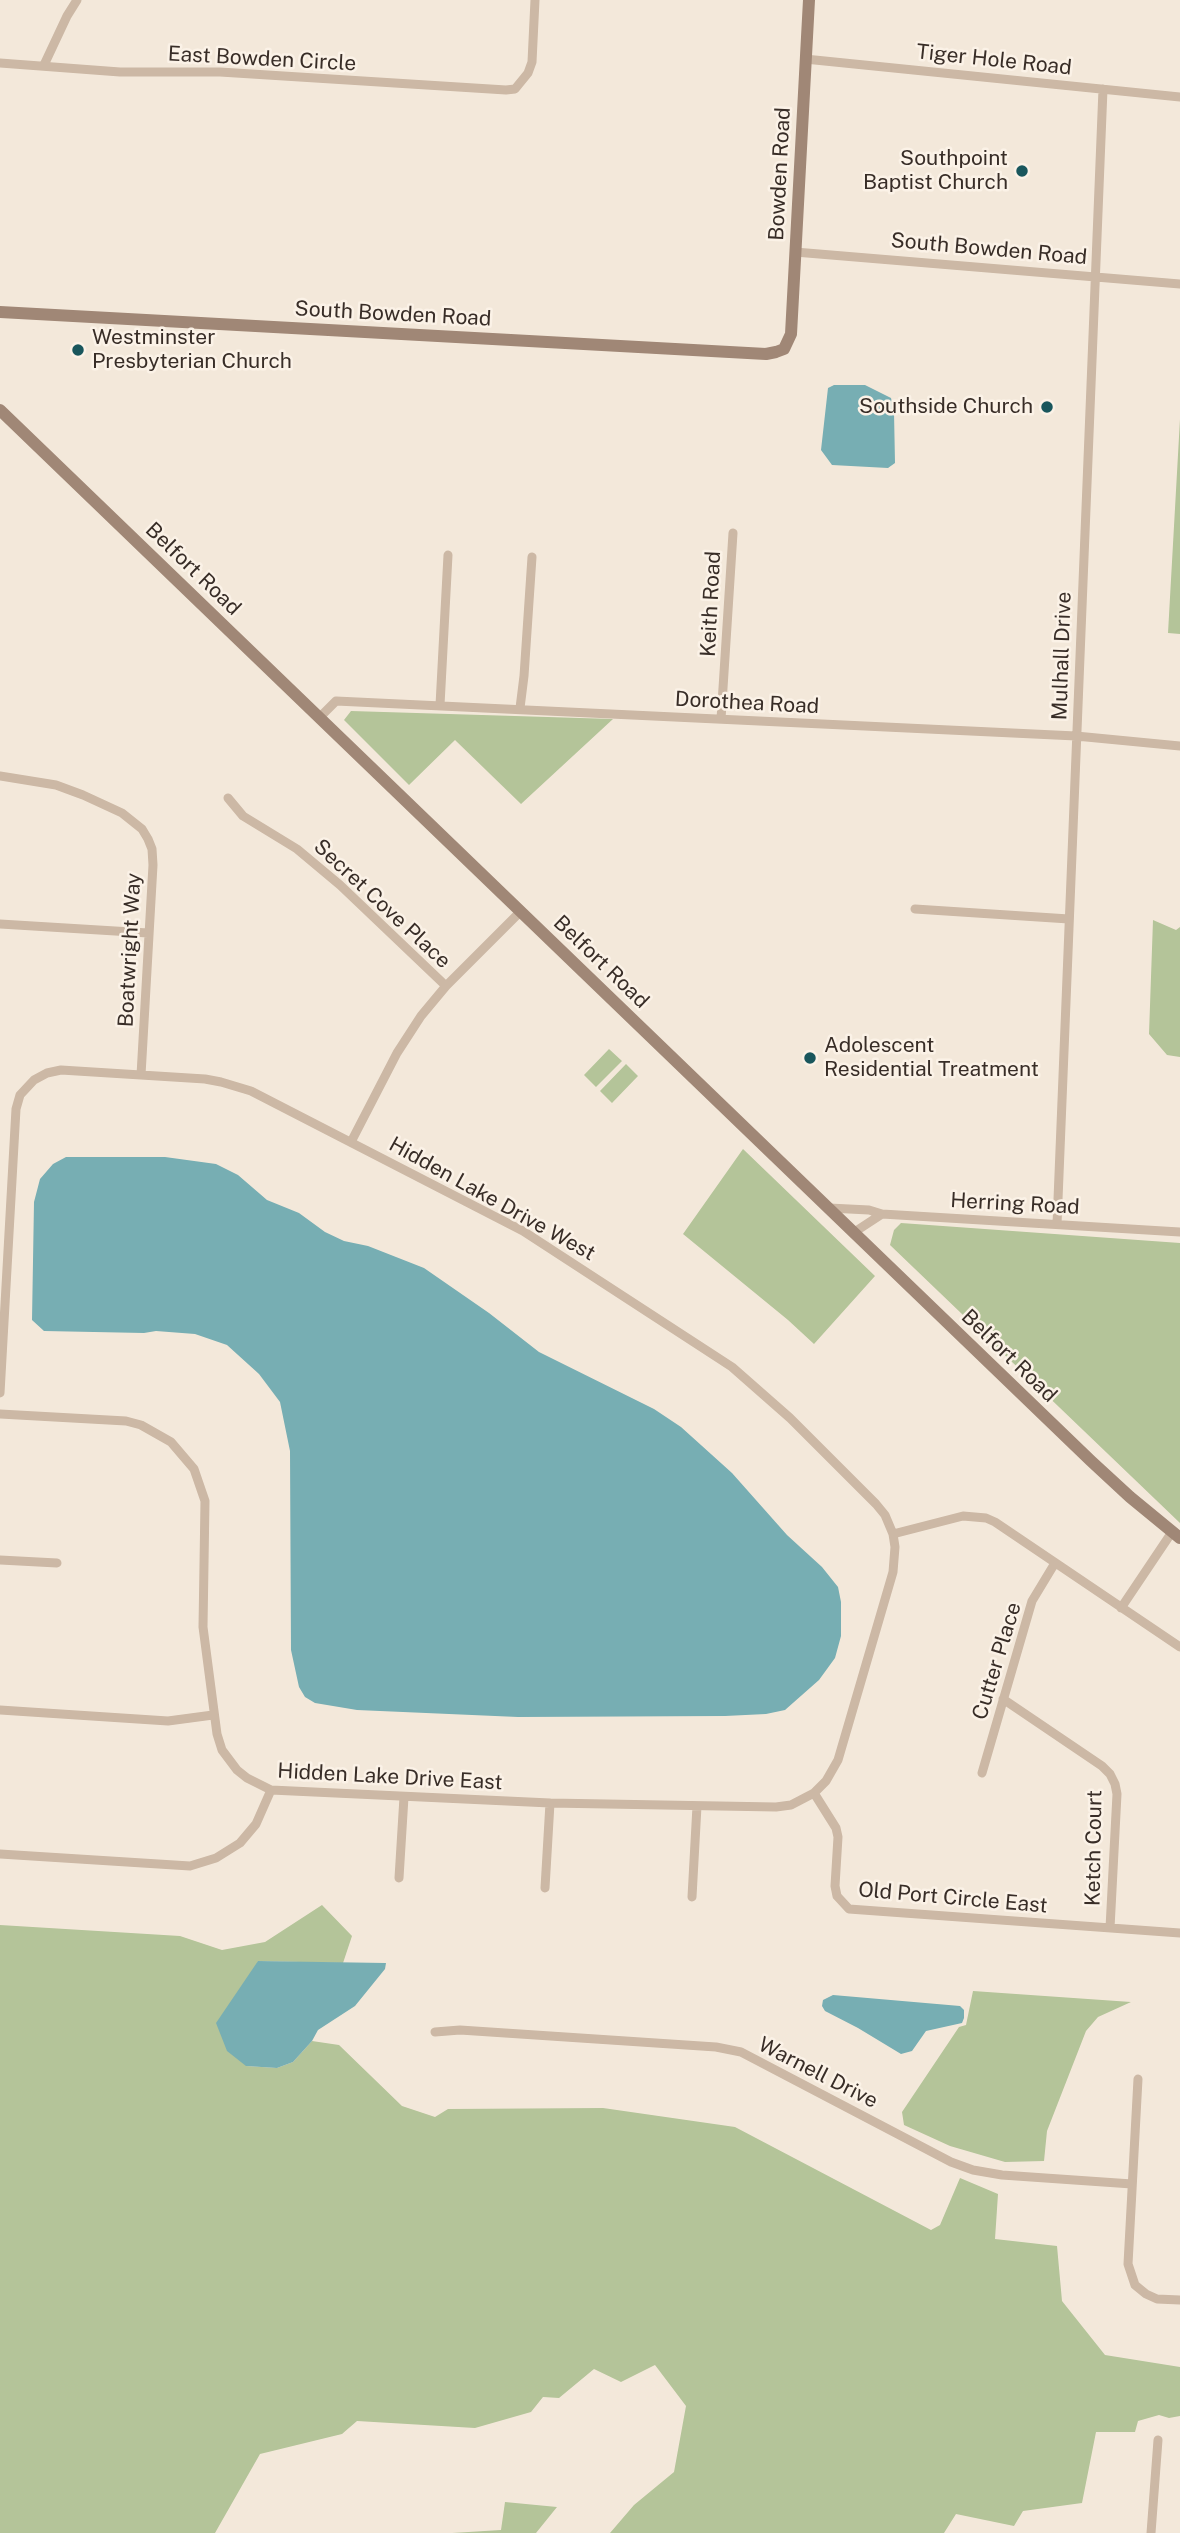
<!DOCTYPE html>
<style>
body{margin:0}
canvas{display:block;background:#f3e8da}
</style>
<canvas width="1180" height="2533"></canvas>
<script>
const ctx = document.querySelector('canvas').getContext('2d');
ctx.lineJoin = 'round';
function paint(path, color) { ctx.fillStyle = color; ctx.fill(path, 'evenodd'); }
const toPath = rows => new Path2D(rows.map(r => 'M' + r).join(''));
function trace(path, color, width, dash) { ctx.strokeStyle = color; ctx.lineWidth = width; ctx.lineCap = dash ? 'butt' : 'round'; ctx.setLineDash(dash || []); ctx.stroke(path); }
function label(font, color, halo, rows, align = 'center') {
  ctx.font = font + ' "Public Sans",sans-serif'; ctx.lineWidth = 5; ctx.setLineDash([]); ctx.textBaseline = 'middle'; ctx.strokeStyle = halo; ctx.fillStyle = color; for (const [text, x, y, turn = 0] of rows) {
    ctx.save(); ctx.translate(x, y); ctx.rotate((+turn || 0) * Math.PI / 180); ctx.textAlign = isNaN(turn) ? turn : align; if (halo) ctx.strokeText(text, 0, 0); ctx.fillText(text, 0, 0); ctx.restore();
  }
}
paint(toPath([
 [1180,419,1180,634,1168,633],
 [351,711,613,719,521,804,455,740,409,785,344,720],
 [1153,920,1176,930,1180,927,1180,1057,1167,1055,1149,1034],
 [609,1049,622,1061,596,1087,584,1075],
 [626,1064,638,1076,612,1103,600,1091],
 [743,1149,875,1276,814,1344,788,1320,683,1234],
 [901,1223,1180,1243,1180,1523,890,1245,894,1230],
 [322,1905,352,1936,343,1963,258,1961,246,2066,277,2068,293,2062,312,2041,339,2045,402,2106,435,2117,448,2109,603,2108,735,2127,931,2230,940,2225,960,2178,998,2194,995,2239,1057,2246,1062,2301,1105,2355,1180,2367,1180,2416,1169,2418,1159,2415,1138,2421,1135,2432,1096,2432,1082,2503,1023,2511,1014,2526,956,2514,944,2533,610,2533,634,2505,674,2472,686,2406,655,2365,621,2382,594,2369,559,2398,543,2397,531,2412,475,2428,357,2421,342,2434,260,2454,215,2533,0,2533,0,1925,180,1936,222,1950,265,1942],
 [973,1991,1131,2002,1098,2017,1086,2031,1047,2131,1044,2161,1005,2162,950,2146,904,2125,902,2112,959,2027,966,2025],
 [505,2502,557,2507,536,2533,452,2533,501,2530]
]), '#b4c499');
paint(toPath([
 [834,385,865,385,891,398,894,412,895,463,888,468,832,465,821,450,828,388],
 [66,1157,165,1157,216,1164,238,1175,267,1200,299,1213,325,1232,344,1241,368,1246,424,1268,489,1313,539,1352,654,1409,681,1427,732,1473,787,1535,822,1567,838,1587,841,1602,841,1636,835,1658,819,1680,785,1710,766,1714,725,1716,518,1717,357,1710,315,1703,305,1697,299,1687,291,1650,290,1451,280,1402,259,1374,227,1345,195,1334,156,1331,144,1333,44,1331,32,1320,34,1202,40,1179,53,1164],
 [258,1961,386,1963,385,1969,355,2006,318,2030,312,2041,293,2062,277,2068,246,2066,227,2051,216,2023],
 [833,1995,960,2006,964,2010,964,2018,962,2023,926,2031,912,2051,901,2054,858,2028,825,2011,822,2006,823,2000]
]), '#77aeb3');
trace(toPath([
 [805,59,1180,97],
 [0,63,120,72,220,72,506,90,515,89,528,73,532,62,535,0],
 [44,65,67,16,77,0],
 [795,252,1180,284],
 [440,705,448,555],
 [520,708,524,676,532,557],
 [319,718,336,701,1076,736,1180,746],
 [721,719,733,533],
 [0,776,56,785,83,795,122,813,142,829,148,839,152,849,153,865,141,1075],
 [228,798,243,816,297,849,340,885,446,986],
 [915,909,1069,919],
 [0,924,148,933],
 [351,1142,397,1053,421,1016,446,986,521,911],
 [829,1208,869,1210,882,1214],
 [1057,1224,1103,89],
 [853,1233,882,1214,1180,1232],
 [0,1393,16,1109,20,1095,34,1080,47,1073,61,1070,205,1079,221,1082,251,1091,523,1231,732,1367,790,1418,876,1504,885,1515,893,1534,895,1547,893,1572,838,1760,826,1781,814,1793,791,1805,776,1807,550,1803,271,1790,247,1778,237,1770,222,1750,217,1734,203,1627,205,1501,194,1469,171,1442,141,1425,126,1421,0,1414],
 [893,1534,963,1516,986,1518,995,1522,1180,1647],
 [0,1560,57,1563],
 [1121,1608,1172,1532],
 [1003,1699,1102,1766,1110,1774,1115,1784,1117,1794,1110,1928],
 [0,1710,168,1721,213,1715],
 [982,1773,1032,1601,1055,1563],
 [814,1793,836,1828,838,1837,835,1886,837,1896,849,1909,1180,1933],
 [0,1854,190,1866,216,1858,240,1843,256,1824,271,1790],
 [399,1878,404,1797],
 [545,1888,550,1803],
 [692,1897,697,1806],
 [435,2032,460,2030,716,2047,741,2052,951,2162,973,2170,1002,2175,1132,2184],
 [1138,2079,1128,2264,1135,2285,1146,2294,1157,2299,1180,2300],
 [1151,2533,1158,2440]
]), '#ccb8a5', 9);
trace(toPath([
 [0,312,766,354,776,352,784,349,791,334,809,0],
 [0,410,1091,1461,1130,1497,1180,1538]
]), '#a08776', 12);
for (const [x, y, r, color] of [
 [1022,171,7,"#19565c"],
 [78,350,7,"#19565c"],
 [1047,407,7,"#19565c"],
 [810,1058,7,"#19565c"]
]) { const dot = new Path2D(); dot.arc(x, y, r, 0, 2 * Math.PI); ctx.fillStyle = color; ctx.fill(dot); trace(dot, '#fbf2e7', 2.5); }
label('21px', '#382d27', '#fbf2e7', [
 ["East Bowden Circle",262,59,3],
 ["Tiger Hole Road",994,60,6],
 ["Bowden Road",780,174,-87],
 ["South Bowden Road",989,249,5],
 ["South Bowden Road",393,314,3],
 ["Belfort Road",193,569,44],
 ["Keith Road",711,604,-87],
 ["Mulhall Drive",1062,656,-88],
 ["Dorothea Road",747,703,3],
 ["Secret Cove Place",382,904,43],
 ["Boatwright Way",130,950,-87],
 ["Belfort Road",601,962,44],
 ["Hidden Lake Drive West",492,1199,29],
 ["Herring Road",1015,1204,3],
 ["Belfort Road",1009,1356,44],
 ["Cutter Place",997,1661,-73],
 ["Hidden Lake Drive East",390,1777,3],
 ["Ketch Court",1094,1848,-89],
 ["Old Port Circle East",953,1898,5],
 ["Warnell Drive",818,2073,27]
]);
label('21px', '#382d27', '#fbf2e7', [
 ["Southpoint",1008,159],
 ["Baptist Church",1008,183],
 ["Westminster",92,338,"left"],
 ["Presbyterian Church",92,362,"left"],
 ["Southside Church",1033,407],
 ["Adolescent",824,1046,"left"],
 ["Residential Treatment",824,1070,"left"]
], 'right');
</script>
